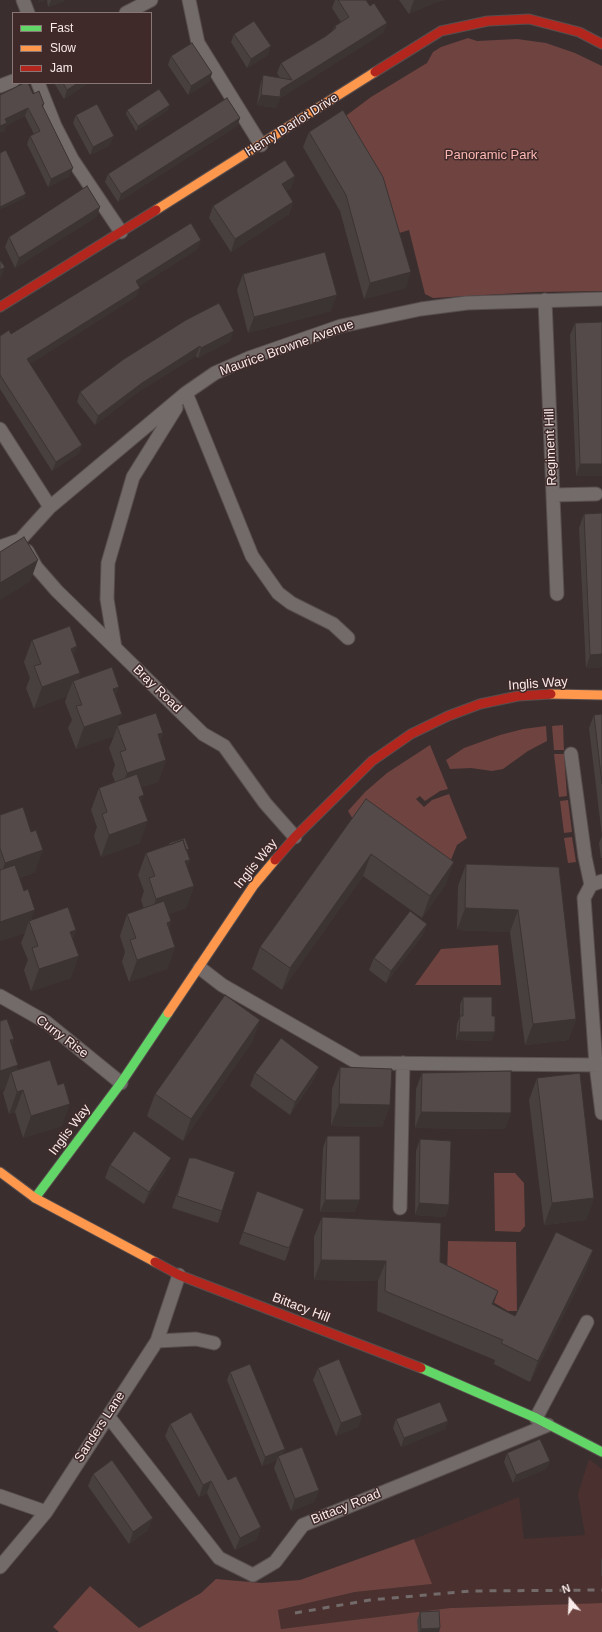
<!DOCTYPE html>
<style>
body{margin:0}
#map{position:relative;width:602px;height:1632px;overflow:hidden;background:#3a2f2e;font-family:Arial,sans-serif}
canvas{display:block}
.legend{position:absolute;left:12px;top:12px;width:140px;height:72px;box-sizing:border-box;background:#3f2a29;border:1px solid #897776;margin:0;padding:5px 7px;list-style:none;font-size:12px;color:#f9ebea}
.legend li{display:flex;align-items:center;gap:8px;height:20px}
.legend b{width:20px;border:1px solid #897776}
.north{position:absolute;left:550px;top:1580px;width:40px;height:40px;-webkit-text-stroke:3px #3f2a29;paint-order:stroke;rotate:341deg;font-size:11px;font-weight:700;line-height:16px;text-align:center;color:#f9ebea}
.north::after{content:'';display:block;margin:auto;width:14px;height:18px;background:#f9ebea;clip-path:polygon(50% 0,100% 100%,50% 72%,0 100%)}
</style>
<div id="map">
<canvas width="602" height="1632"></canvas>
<ul class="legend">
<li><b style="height:5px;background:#63d668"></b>Fast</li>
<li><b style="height:5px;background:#ff974d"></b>Slow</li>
<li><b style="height:5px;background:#b3261e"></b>Jam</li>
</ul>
<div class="north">N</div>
</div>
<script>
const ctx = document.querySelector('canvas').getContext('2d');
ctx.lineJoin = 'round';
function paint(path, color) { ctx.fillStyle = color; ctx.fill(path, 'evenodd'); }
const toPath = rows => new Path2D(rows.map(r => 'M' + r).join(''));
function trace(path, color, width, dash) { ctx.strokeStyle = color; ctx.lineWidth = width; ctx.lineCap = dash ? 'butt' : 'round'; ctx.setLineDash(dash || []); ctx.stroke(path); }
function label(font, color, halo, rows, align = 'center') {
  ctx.font = font + ' Arial,sans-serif'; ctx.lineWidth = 3; ctx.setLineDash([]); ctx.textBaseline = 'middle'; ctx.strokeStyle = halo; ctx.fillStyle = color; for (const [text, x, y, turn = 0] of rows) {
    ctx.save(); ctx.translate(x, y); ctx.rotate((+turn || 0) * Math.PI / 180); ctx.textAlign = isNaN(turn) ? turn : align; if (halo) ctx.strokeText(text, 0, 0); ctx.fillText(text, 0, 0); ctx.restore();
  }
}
paint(toPath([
 [589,1459,602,1469,602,1603,450,1608,281,1629,278,1610,355,1592,431,1584,414,1539,519,1497,524,1539,585,1535,578,1494]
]), '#4a302f');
paint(toPath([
 [468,38,477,41,517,39,546,43,575,53,602,66,602,291,536,292,433,298,425,294,409,230,396,234,343,118,371,97,427,63,433,52,441,47],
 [563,725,564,750,554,750,552,726],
 [546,726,547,741,528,751,503,769,492,771,471,768,450,769,446,760,464,748,500,735,523,729],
 [430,745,448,789,440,791,425,801,420,796,416,799,424,807,432,800,449,794,467,838,457,845,444,877,354,821,348,811,365,792,387,773],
 [554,754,564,754,567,796,559,797],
 [568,800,572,832,564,833,560,801],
 [572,837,576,862,568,863,564,838],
 [498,945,501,985,415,985,441,949],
 [494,1173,515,1173,524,1183,525,1226,520,1232,495,1231],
 [448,1241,516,1242,517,1311,508,1311,447,1275],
 [414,1539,432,1584,355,1592,278,1610,281,1629,450,1608,602,1603,602,1632,59,1632,53,1627,90,1586,139,1628,201,1593,216,1579,262,1583,300,1580]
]), '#6e4340');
const street = toPath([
 [23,0,28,13],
 [189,0,198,43,261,145],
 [126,13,151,0],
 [38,83,55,126,72,159,121,232],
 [0,86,13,81],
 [545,300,557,594],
 [186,393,252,556,278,593,291,603,333,624,348,638],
 [0,429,50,507],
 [553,495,596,494],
 [0,547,20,540,50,507,186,393,215,373,249,358,341,326,421,309,467,303,602,299],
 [27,551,36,567,57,591,203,734,224,746,265,803,295,837],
 [115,648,107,599,108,563,133,477,176,408],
 [571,754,585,857,591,885],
 [602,881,591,885,584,898,596,1065,602,1113],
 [200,968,222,985,358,1063,602,1065],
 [0,996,46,1022,121,1083],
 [400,1208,403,1063],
 [157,1341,196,1339,214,1343],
 [108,1416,219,1558,253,1575,275,1562,303,1525,548,1425],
 [536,1418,587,1322],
 [0,1496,46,1512],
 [0,1567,46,1512,157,1341,179,1275]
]);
const fast = toPath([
 [35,1198,121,1083,168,1013],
 [421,1368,536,1418,602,1452]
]);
const slow = toPath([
 [156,210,375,72],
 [551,694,602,695],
 [168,1013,254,885,275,860],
 [0,1172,35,1198,155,1262]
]);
const jam = toPath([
 [375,72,441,31,488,21,529,19,579,32,602,44],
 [0,307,156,210],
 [275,860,295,837,372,761,411,734,448,716,480,704,518,696,551,694],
 [155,1262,179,1275,421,1368]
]);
trace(street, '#584e4e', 15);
trace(fast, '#584e4e', 11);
trace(slow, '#584e4e', 11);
trace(jam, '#584e4e', 11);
trace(street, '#736a6a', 13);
trace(fast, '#63d668', 9);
trace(slow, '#ff974d', 9);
trace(jam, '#b3261e', 9);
trace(toPath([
 [295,1613,370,1600,470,1591,602,1590]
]), '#736a6a', 3, [7, 7]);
paint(toPath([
 [47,0,65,0,64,1,48,7],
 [335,0,366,0,370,6,387,23,383,33,280,98,276,108,257,105,260,86,263,75,280,78,277,73,281,63,326,36,333,30,335,26,341,22,332,8],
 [399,0,445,0,436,2,409,14],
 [234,34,268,55,247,68,231,42],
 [171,56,212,73,209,82,188,95,168,65],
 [54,83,88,83,64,99],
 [33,94,44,104,43,107,70,176,48,187,27,144,30,136,34,134,25,116,6,126,4,132,0,95],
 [127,110,168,110,136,131,126,114],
 [76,115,110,145,90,155,73,123],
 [240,118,237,126,118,202,105,182,108,174],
 [309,132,406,288,364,299,340,211,303,147],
 [295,176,291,188,286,191,293,202,289,214,231,252,209,218,213,206],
 [100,207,96,217,15,268,5,247,9,237],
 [198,249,139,286,137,296,30,364,82,445,79,453,52,471,0,389,0,336,11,334],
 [243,274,331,311,248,333,237,290],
 [602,322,602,476,576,476,570,335,575,323],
 [230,341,198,358,196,356,138,392,95,425,77,402,80,392,124,359],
 [584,514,602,667,586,668,579,528],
 [32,640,77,646,73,656,80,673,78,679,115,697,122,714,117,726,163,733,160,741,166,760,158,782,142,787,140,843,101,857,94,836,97,827,91,810,99,788,115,782,112,774,115,765,109,748,114,736,76,749,68,728,72,720,65,702,67,696,34,709,26,688,30,678,24,662],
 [602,714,602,858,601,858,599,843,602,836,589,728,594,715],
 [366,799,446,884,422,918,363,876,282,990,252,969,260,947],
 [0,815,35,872,19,878,32,920,76,930,73,938,71,978,31,991,24,970,28,960,21,943,25,933,0,941],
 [169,843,187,853,190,860,187,867,194,886,186,908,169,914,171,921,169,928,175,947,167,969,129,982,122,962,125,952,120,936,127,914,144,909,141,900,144,891,138,875,146,853,169,845],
 [466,864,559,867,576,1019,568,1040,525,1045,510,932,457,930,458,886],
 [427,924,422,936,386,983,369,970,374,958],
 [463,997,492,1016,492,1041,456,1040,457,1024,460,1016,460,1005],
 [260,1020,252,1042,183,1141,147,1116,155,1094],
 [0,1021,14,1039,12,1044,17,1070,62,1126,23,1138,15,1112,9,1114,3,1093,5,1089],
 [319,1067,314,1079,290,1115,250,1086,255,1073],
 [340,1067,390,1105,382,1127,331,1126,332,1089],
 [422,1073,505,1129,415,1128,416,1089],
 [537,1078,594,1198,586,1220,544,1225,529,1100],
 [327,1136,355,1212,320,1212,323,1148],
 [420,1139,449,1205,445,1217,415,1215,416,1151],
 [189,1158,235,1172,218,1223,172,1208],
 [110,1165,166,1170,144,1204,105,1178],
 [257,1191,304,1209,285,1261,239,1244],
 [322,1217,440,1262,498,1291,493,1305,515,1316,593,1250,586,1270,530,1382,494,1364,495,1360,377,1311,378,1281,314,1280,314,1237],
 [318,1368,362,1415,358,1427,336,1436,313,1380],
 [230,1372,285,1449,283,1454,319,1490,314,1502,291,1511,274,1468,277,1460,262,1466,227,1380],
 [396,1419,448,1421,445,1429,401,1447,393,1428],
 [170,1424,228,1480,261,1527,256,1540,235,1550,207,1493,199,1497,165,1436],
 [507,1453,550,1461,546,1469,513,1483,504,1462],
 [93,1474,148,1530,129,1544,88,1486],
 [602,1557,602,1576,601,1576,601,1560],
 [420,1612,440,1628,439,1632,418,1632,417,1620]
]), '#48403f');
paint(toPath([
 [39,0,46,0,38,3],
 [51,0,65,0,64,1,48,7],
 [414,0,445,0,436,2,409,14],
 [387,23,383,33,280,98,276,108,257,105,261,95,281,89],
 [271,46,268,55,247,68,251,59],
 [212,73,209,82,188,95,191,86],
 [78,83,88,83,64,99,67,90],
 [170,105,168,110,136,131,138,126],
 [28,108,25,116,6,126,4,132,0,133,0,126,5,119],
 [240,118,237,126,118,202,121,194],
 [114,136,110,145,90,155,93,147],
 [73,168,70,176,48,187,51,179],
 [295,176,291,188,277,197,282,184],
 [26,194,25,198,0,210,0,207],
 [293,202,289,214,231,252,235,239],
 [100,207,96,217,15,268,19,258],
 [201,240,198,249,133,290,136,281],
 [5,267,1,278,0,278,0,270],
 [411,272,406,288,364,299,370,283],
 [140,288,137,296,24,368,27,359],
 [337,295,331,311,248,333,254,317],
 [234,331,230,341,198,358,201,348],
 [200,346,196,356,138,392,95,425,98,416,142,383],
 [82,445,79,453,52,471,56,462],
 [580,464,602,464,602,476,576,476],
 [38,560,30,582,0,600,0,583],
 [77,646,69,668,71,649],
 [602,654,602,667,586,668,590,655],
 [80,673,75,686,73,681,67,696,34,709,42,687],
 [119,687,111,709,113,689],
 [122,714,114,736,76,749,84,727],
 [163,733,155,755,158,734],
 [166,760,158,782,119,795,127,773],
 [144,795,136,817,139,797],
 [148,821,140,843,101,857,109,835],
 [43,850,35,872,0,884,0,877,5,863],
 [371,854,363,876,282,990,290,968],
 [190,860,182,882,185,861],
 [454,862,446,884,422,918,430,896],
 [194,886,186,908,148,921,156,899],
 [465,908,518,910,510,932,457,930],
 [35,910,30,924,29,921,25,933,0,941,0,922],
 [171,921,163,943,167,923],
 [427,924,422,936,386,983,391,971],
 [76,930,68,952,70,932],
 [175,947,167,969,129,982,137,960],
 [79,956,71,978,31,991,39,969],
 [576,1019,568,1040,525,1045,533,1024],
 [260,1020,252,1042,183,1141,191,1119],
 [459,1032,495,1032,492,1041,456,1040],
 [14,1039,6,1061,10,1040],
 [18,1065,13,1079,11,1072,5,1089,0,1090,0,1071],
 [319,1067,314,1079,290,1115,295,1102],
 [23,1090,15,1112,9,1114,17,1092],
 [70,1104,62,1126,23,1138,31,1116],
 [339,1104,390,1105,382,1127,331,1126],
 [421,1112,511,1113,505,1129,415,1128],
 [171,1158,166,1170,144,1204,149,1192],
 [594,1198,586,1220,544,1225,552,1203],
 [325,1200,360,1200,355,1212,320,1212],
 [419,1203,449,1205,445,1217,415,1215],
 [593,1250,586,1270,530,1382,538,1361],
 [321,1260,386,1261,378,1281,314,1280],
 [498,1291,491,1312,492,1304],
 [362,1415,358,1427,336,1436,341,1423],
 [448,1421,445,1429,401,1447,404,1438],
 [285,1449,281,1458,278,1456,277,1460,262,1466,265,1457],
 [550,1461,546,1469,513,1483,516,1475],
 [211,1481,207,1493,199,1497,203,1485],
 [319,1490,314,1502,291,1511,295,1499],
 [153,1518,148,1530,129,1544,133,1532],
 [261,1527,256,1540,235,1550,240,1538],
 [440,1628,439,1632,420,1632,421,1629]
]), '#3b3433');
const building = toPath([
 [338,0,366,0,370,6,374,3,387,23,281,89,280,97,261,95,263,75,292,80,281,63,326,36,336,28,335,26,349,17,338,0],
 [254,21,271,46,251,59,234,34,254,21],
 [192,43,212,73,191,86,171,56,192,43],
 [24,83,28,83,33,94,39,91,44,104,42,105,73,168,51,179,30,136,40,131,28,108,5,119,7,123,0,126,0,95,24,83],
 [63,83,78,83,67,90,63,83],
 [159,89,170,105,138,126,127,110,159,89],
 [227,98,240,118,121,194,108,174,227,98],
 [97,104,114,136,93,147,76,115,97,104],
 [343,110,383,177,411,272,370,283,346,195,309,132,343,110],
 [6,150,26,194,0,207,0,153,6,150],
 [285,160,295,176,282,184,293,202,235,239,213,206,285,160],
 [87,186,100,207,19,258,9,237,87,186],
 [191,223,201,240,136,281,140,288,27,359,82,445,56,462,0,375,0,336,9,330,11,334,191,223],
 [325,252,337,295,254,317,243,274,325,252],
 [0,260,5,267,0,270,0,260],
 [219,303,234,331,201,348,200,346,142,383,98,416,80,392,124,359,186,320,219,303],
 [602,322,602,464,580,464,575,323,602,322],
 [602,513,602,654,590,655,584,514,602,513],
 [24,537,38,560,0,583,0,552,24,537],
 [70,626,77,646,71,649,80,673,42,687,34,666,41,664,32,640,70,626],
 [112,667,119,687,113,689,122,714,84,727,76,706,82,705,73,681,112,667],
 [156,713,163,733,158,734,166,760,127,773,120,752,126,750,117,726,156,713],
 [602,714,602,784,594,715,602,714],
 [137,774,144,795,139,797,148,821,109,835,102,814,107,812,99,788,137,774],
 [366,799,454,862,430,896,371,854,290,968,260,947,366,799],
 [23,807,31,832,36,830,43,850,5,863,0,848,0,815,23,807],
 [185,838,189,849,186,850,183,840,170,845,169,843,185,838],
 [183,840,190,860,185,861,194,886,156,899,149,878,155,876,146,853,183,840],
 [466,864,559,867,576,1019,533,1024,518,910,465,908,466,864],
 [15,865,24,891,28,889,35,910,0,922,0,870,15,865],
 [164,901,171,921,167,923,175,947,137,960,130,940,136,938,127,914,164,901],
 [68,907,76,930,70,932,79,956,39,969,32,948,38,946,29,921,68,907],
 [410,911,427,924,391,971,374,958,410,911],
 [225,995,260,1020,191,1119,155,1094,225,995],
 [463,997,492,997,492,1016,495,1016,495,1032,459,1032,460,1016,463,1016,463,997],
 [7,1019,14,1039,10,1040,18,1065,0,1071,0,1021,7,1019],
 [281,1038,319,1067,295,1102,255,1073,281,1038],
 [50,1060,58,1085,64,1083,70,1104,31,1116,23,1090,17,1092,11,1072,50,1060],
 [340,1067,392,1069,390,1105,339,1104,340,1067],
 [511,1071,511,1113,421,1112,422,1073,511,1071],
 [580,1073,594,1198,552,1203,537,1078,580,1073],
 [134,1131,171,1158,149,1192,110,1165,134,1131],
 [327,1136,360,1136,360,1200,325,1200,327,1136],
 [420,1139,451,1141,449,1205,419,1203,420,1139],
 [189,1158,195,1158,235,1172,222,1211,177,1196,189,1158],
 [257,1191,304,1209,289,1248,243,1232,257,1191],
 [322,1217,441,1223,440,1262,498,1291,492,1304,515,1316,556,1232,593,1250,538,1361,501,1343,503,1340,385,1291,386,1261,321,1260,322,1217],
 [339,1359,362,1415,341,1423,318,1368,339,1359],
 [250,1364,285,1449,265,1457,230,1372,250,1364],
 [440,1402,448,1421,404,1438,396,1419,440,1402],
 [191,1412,228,1480,236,1476,261,1527,240,1538,211,1481,203,1485,170,1424,191,1412],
 [540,1439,550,1461,516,1475,507,1453,540,1439],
 [302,1447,319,1490,295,1499,278,1456,302,1447],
 [112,1460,153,1518,133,1532,93,1474,112,1460],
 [439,1611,440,1628,421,1629,420,1612,439,1611]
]);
paint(building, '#544a49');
trace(building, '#3b3433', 1);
label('13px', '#f9ebea', '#3f2a29', [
 ["Henry Darlot Drive",292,125,-32],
 ["Maurice Browne Avenue",287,348,-20],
 ["Regiment Hill",551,447,-92],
 ["Inglis Way",538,684,-4],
 ["Bray Road",157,689,44],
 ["Inglis Way",256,864,-51],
 ["Curry Rise",62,1037,37],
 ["Inglis Way",70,1130,-53],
 ["Bittacy Hill",301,1308,21],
 ["Sanders Lane",100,1427,-57],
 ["Bittacy Road",346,1507,-22]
]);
label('13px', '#fdb7b3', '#3f2a29', [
 ["Panoramic Park",491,155]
]);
</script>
